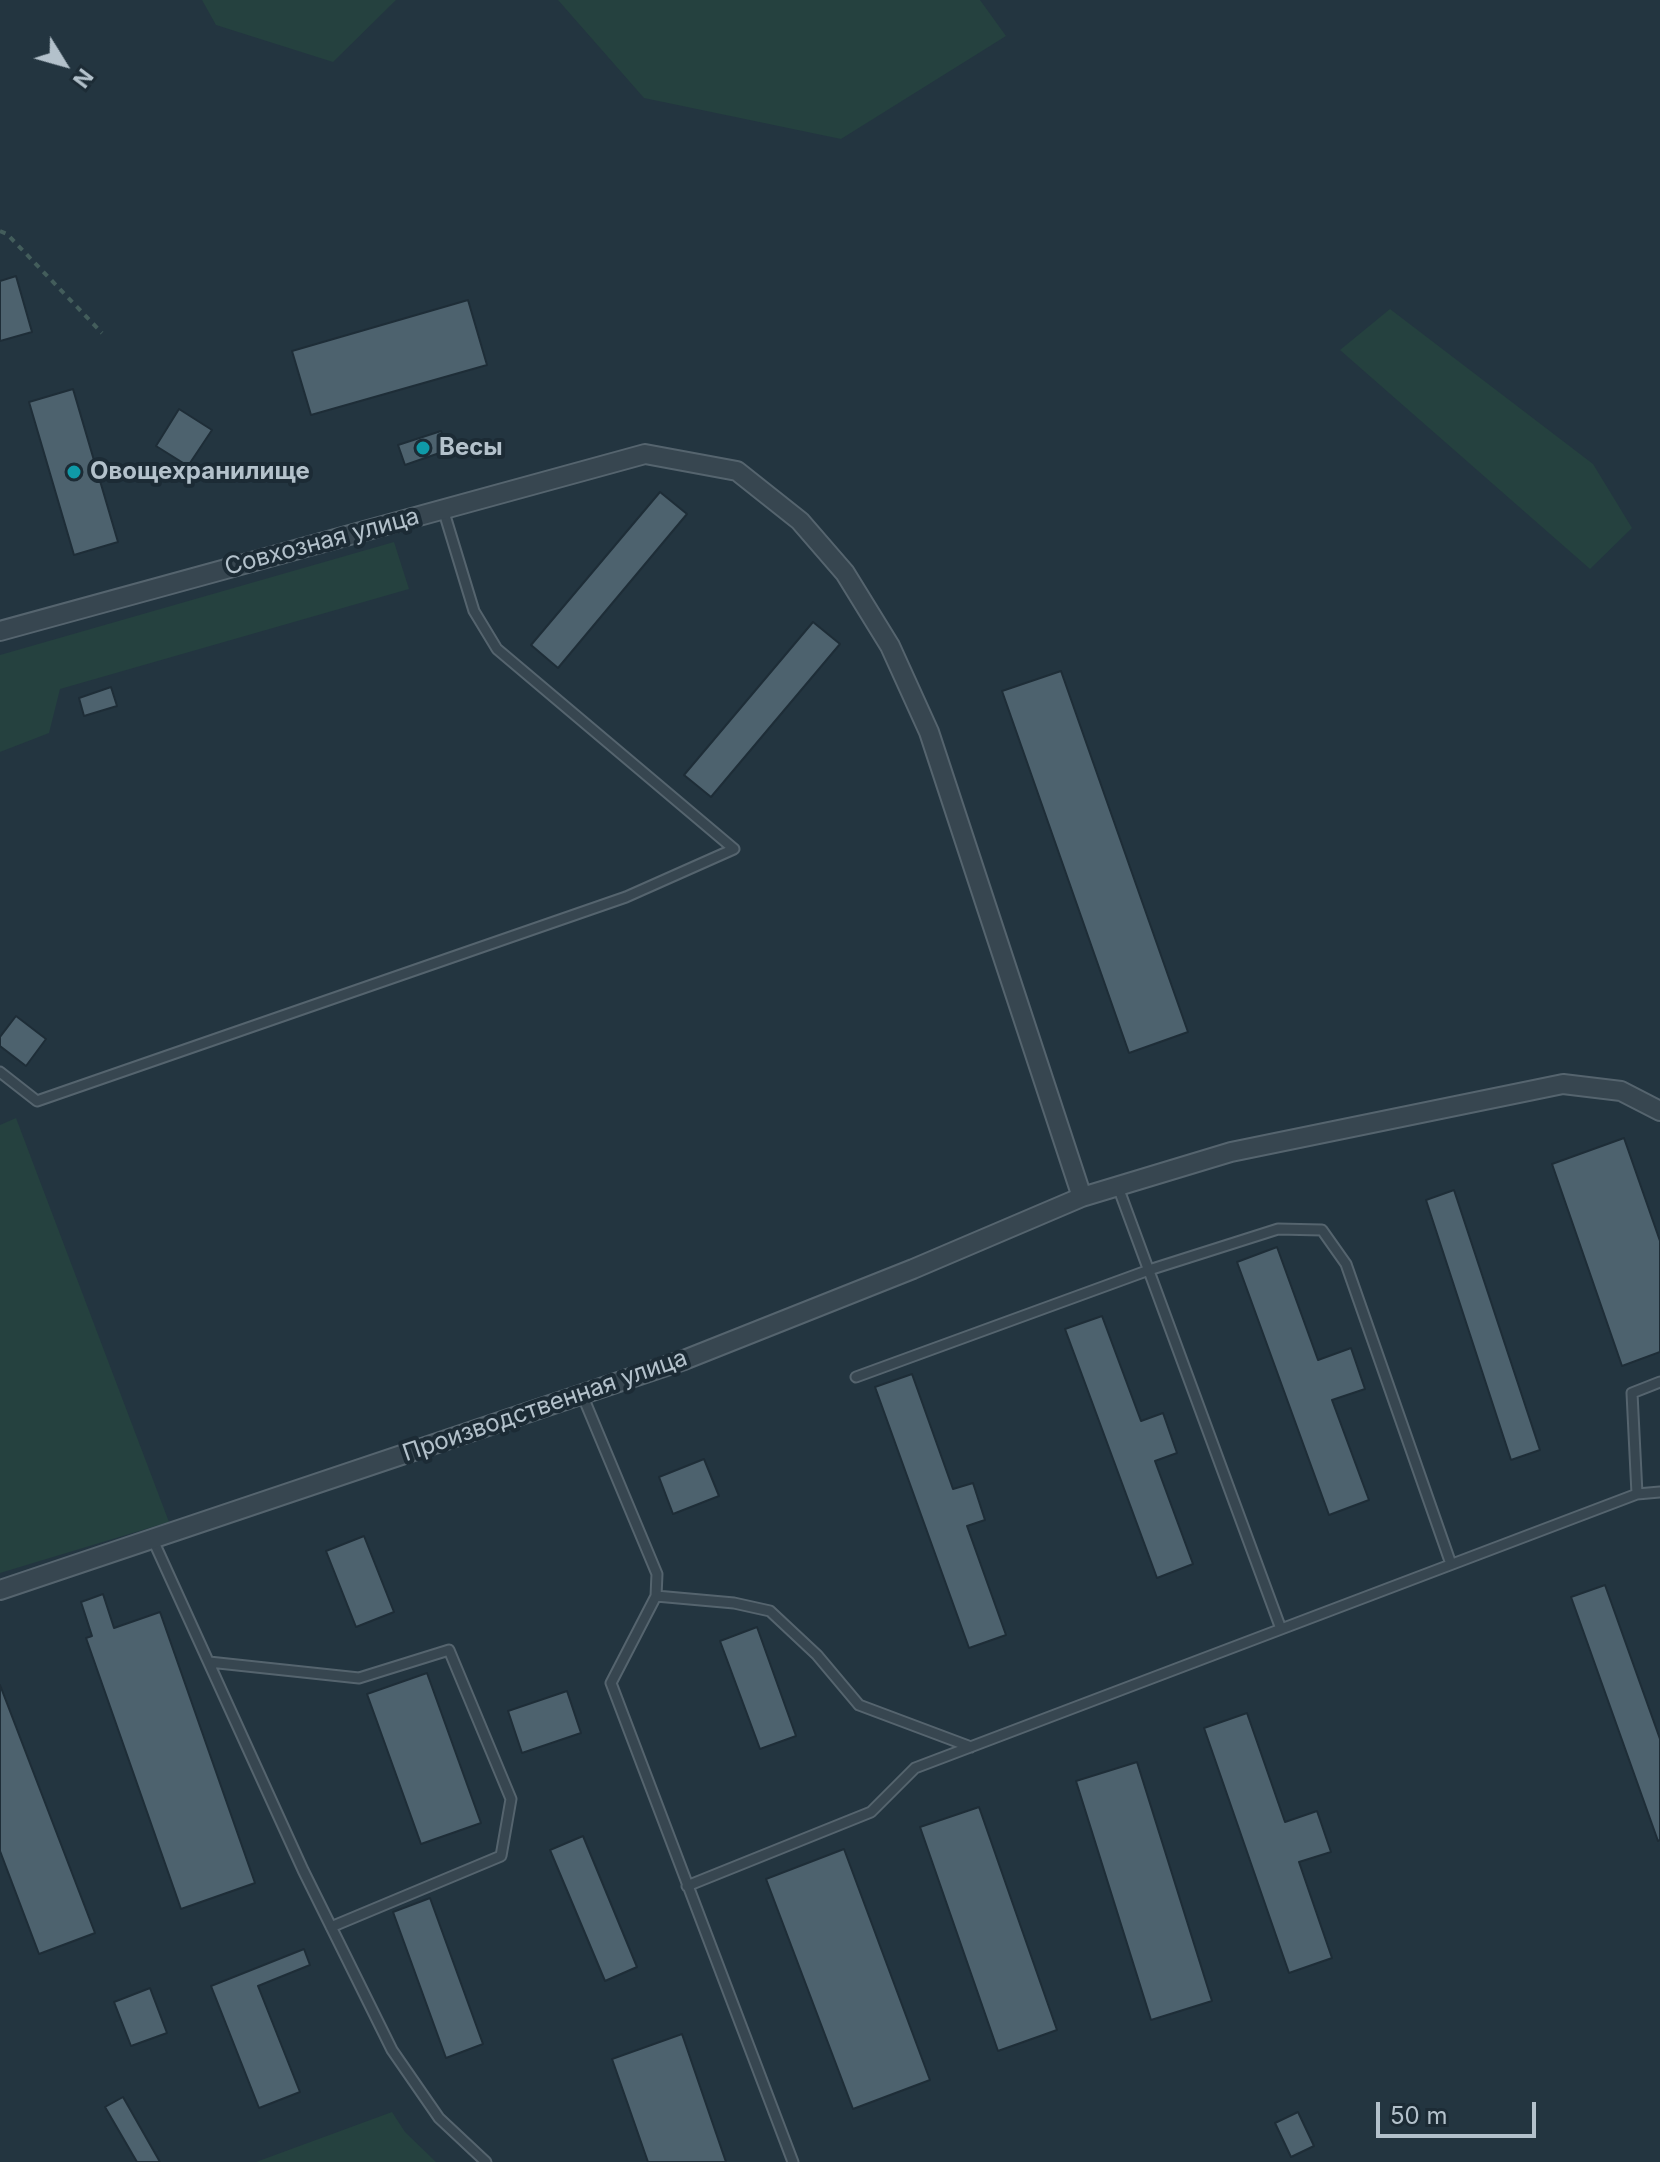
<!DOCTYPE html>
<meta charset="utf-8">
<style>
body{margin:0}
#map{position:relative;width:1660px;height:2162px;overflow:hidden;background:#233540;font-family:Inter,sans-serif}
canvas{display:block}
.north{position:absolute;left:24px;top:24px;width:80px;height:80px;-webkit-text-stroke:6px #1c2b35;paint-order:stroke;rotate:127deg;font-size:22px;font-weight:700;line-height:32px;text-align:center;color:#b3c1cb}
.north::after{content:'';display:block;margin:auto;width:28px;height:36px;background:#b3c1cb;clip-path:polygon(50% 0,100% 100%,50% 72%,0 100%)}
.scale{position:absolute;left:1376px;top:2102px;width:160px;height:36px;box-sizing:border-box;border:4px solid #b3c1cb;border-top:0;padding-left:10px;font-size:24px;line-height:28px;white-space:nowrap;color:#b3c1cb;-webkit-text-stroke:6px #1c2b35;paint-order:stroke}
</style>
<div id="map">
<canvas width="1660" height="2162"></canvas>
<div class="north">N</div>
<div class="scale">50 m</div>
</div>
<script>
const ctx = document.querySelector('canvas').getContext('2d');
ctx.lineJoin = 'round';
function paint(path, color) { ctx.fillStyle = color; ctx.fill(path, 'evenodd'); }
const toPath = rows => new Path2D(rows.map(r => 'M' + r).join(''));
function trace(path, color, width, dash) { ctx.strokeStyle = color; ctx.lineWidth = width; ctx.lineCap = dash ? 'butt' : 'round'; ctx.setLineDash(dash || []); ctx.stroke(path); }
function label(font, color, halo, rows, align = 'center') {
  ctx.font = font + ' Inter,sans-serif'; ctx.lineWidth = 8; ctx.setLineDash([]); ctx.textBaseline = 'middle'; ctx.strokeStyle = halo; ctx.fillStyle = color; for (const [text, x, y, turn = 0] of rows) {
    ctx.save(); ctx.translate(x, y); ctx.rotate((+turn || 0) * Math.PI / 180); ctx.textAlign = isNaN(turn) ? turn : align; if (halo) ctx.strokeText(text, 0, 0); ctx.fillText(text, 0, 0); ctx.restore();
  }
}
paint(toPath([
 [202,0,396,0,333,62,216,25],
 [558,0,980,0,1006,36,841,139,644,98],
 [1390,309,1593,464,1632,528,1590,569,1340,350],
 [394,542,409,589,60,689,49,733,0,752,0,655],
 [16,1118,169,1522,0,1573,0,1125],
 [392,2112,405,2132,436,2162,256,2162]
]), '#25413f');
const building = toPath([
 [16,276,32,332,0,341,0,281,16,276],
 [468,300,487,365,311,415,292,351,468,300],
 [73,389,118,542,74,555,29,402,73,389],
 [179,409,212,430,188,466,156,446,179,409],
 [441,431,448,450,405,465,398,445,441,431],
 [660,492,687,514,558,668,531,645,660,492],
 [813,622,840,644,711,797,684,775,813,622],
 [1061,671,1188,1032,1129,1053,1002,691,1061,671],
 [111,687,117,706,84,716,79,698,111,687],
 [16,1016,46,1039,26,1066,0,1046,0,1037,16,1016],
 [1624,1138,1660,1241,1660,1352,1622,1366,1552,1164,1624,1138],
 [1454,1190,1540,1450,1511,1460,1426,1200,1454,1190],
 [1277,1247,1318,1360,1351,1348,1365,1389,1332,1400,1369,1500,1329,1515,1237,1262,1277,1247],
 [1102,1316,1141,1421,1163,1413,1177,1453,1155,1461,1193,1564,1157,1578,1065,1329,1102,1316],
 [912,1374,953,1489,973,1483,985,1520,967,1526,1006,1635,969,1648,875,1387,912,1374],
 [704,1459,719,1496,673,1514,659,1477,704,1459],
 [364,1536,394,1612,356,1627,326,1551,364,1536],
 [1605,1585,1660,1739,1660,1840,1658,1841,1571,1597,1605,1585],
 [103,1594,114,1628,160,1612,255,1883,181,1909,86,1638,92,1636,81,1602,103,1594],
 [757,1627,796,1736,760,1749,720,1641,757,1627],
 [427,1673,481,1823,421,1844,367,1694,427,1673],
 [0,1685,95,1933,39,1954,0,1851,0,1685],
 [567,1691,581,1733,522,1753,508,1711,567,1691],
 [1247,1713,1285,1822,1317,1811,1331,1852,1299,1862,1332,1958,1289,1973,1204,1728,1247,1713],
 [1137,1762,1212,2001,1151,2020,1076,1781,1137,1762],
 [979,1807,1057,2030,998,2051,920,1827,979,1807],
 [583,1836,637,1967,605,1981,550,1850,583,1836],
 [844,1849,930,2080,853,2109,766,1879,844,1849],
 [430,1898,483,2044,446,2058,393,1912,430,1898],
 [304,1949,310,1965,258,1986,300,2092,259,2108,211,1986,304,1949],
 [150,1988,167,2033,131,2046,114,2002,150,1988],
 [682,2034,726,2162,648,2162,612,2059,682,2034],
 [123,2097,160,2162,137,2162,105,2107,123,2097],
 [1298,2112,1314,2146,1291,2157,1275,2123,1298,2112]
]);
paint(building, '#4d626e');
trace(building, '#1e2d37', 2);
const service = toPath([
 [0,1072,37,1101,626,897,734,849,497,649,474,611,443,509],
 [1118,1187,1281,1629],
 [856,1377,1149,1270,1278,1229,1322,1230,1346,1264,1451,1564],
 [581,1392,657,1574,656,1596,611,1683,793,2162],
 [1637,1494,1632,1393,1660,1382],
 [153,1540,303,1870,392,2050,439,2118,486,2162],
 [656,1596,734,1603,770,1611,817,1655,859,1705,971,1747],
 [209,1662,359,1678,449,1650,511,1799,501,1856,331,1927],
 [687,1886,871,1812,915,1768,1637,1494,1660,1492]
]);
const minor = toPath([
 [0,631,645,454,737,471,800,521,845,573,890,646,929,732,1082,1197,1231,1152,1563,1084,1621,1091,1660,1111],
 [0,1590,684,1360,913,1269,1082,1197]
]);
trace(service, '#55646e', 13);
trace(minor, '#55646e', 22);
trace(toPath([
 [0,231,7,234,102,333]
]), '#435d5b', 4, [6, 6]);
trace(service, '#374650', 9);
trace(minor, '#374650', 18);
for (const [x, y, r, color] of [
 [423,448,8,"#0f9aa8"],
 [74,472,8,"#0f9aa8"]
]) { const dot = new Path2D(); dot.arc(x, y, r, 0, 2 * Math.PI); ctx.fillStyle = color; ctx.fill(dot); trace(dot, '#1c2b35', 3); }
label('bold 24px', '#b3c1cb', '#1c2b35', [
 ["Весы",439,448],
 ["Овощехранилище",90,472]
], 'left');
label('24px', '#b3c1cb', '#1c2b35', [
 ["Совхозная улица",322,542,-15],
 ["Производственная улица",545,1406,-19]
]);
</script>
